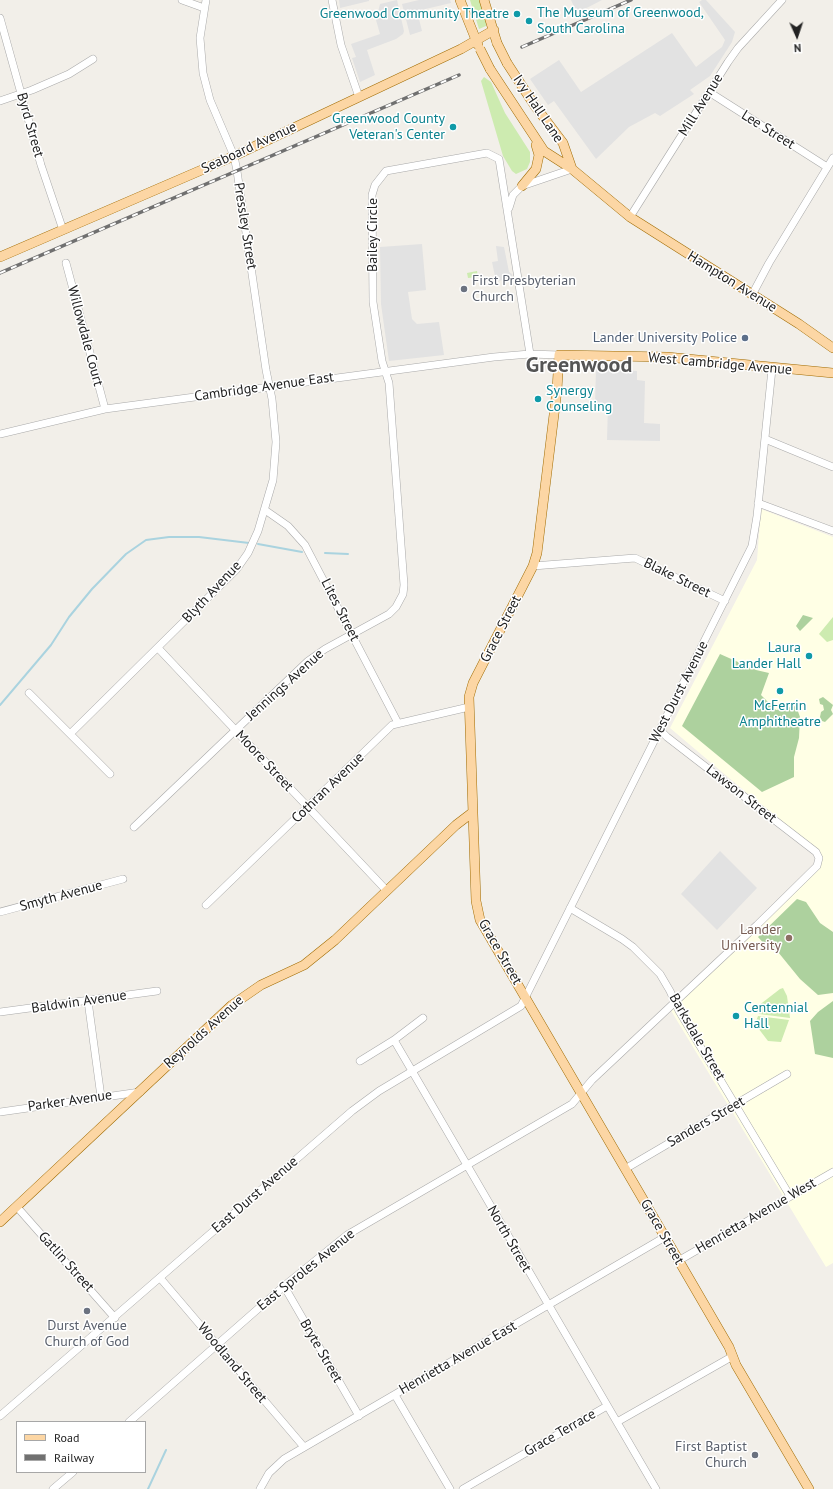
<!DOCTYPE html>
<style>
body{margin:0}
#map{position:relative;width:833px;height:1489px;overflow:hidden;background:#f2efe9;font-family:"PT Sans",sans-serif}
canvas{display:block}
.legend{position:absolute;left:16px;top:1421px;width:130px;height:52px;box-sizing:border-box;background:#fff;border:1px solid #a7a7a7;margin:0;padding:5px 7px;list-style:none;font-size:12px;color:#222}
.legend li{display:flex;align-items:center;gap:8px;height:20px}
.legend b{width:20px;border:1px solid #a7a7a7}
.north{position:absolute;left:777px;top:16px;width:40px;height:40px;-webkit-text-stroke:3px #fff;paint-order:stroke;rotate:177deg;font-size:11px;font-weight:700;line-height:16px;text-align:center;color:#222}
.north::after{content:'';display:block;margin:auto;width:14px;height:18px;background:#222;clip-path:polygon(50% 0,100% 100%,50% 72%,0 100%)}
</style>
<div id="map">
<canvas width="833" height="1489"></canvas>
<ul class="legend">
<li><b style="height:5px;background:#fcd6a4"></b>Road</li>
<li><b style="height:5px;background:#707070"></b>Railway</li>
</ul>
<div class="north">N</div>
</div>
<script>
const ctx = document.querySelector('canvas').getContext('2d');
ctx.lineJoin = 'round';
function paint(path, color) { ctx.fillStyle = color; ctx.fill(path, 'evenodd'); }
const toPath = rows => new Path2D(rows.map(r => 'M' + r).join(''));
function trace(path, color, width, dash) { ctx.strokeStyle = color; ctx.lineWidth = width; ctx.lineCap = dash ? 'butt' : 'round'; ctx.setLineDash(dash || []); ctx.stroke(path); }
function label(font, color, halo, rows, align = 'center') {
  ctx.font = font + ' "PT Sans",sans-serif'; ctx.lineWidth = 3; ctx.setLineDash([]); ctx.textBaseline = 'middle'; ctx.strokeStyle = halo; ctx.fillStyle = color; for (const [text, x, y, turn = 0] of rows) {
    ctx.save(); ctx.translate(x, y); ctx.rotate((+turn || 0) * Math.PI / 180); ctx.textAlign = isNaN(turn) ? turn : align; if (halo) ctx.strokeText(text, 0, 0); ctx.fillText(text, 0, 0); ctx.restore();
  }
}
paint(toPath([
 [761,509,833,537,833,1263,826,1267,670,1009,819,867,819,854,670,728,757,560]
]), '#ffffe5');
paint(toPath([
 [470,0,480,0,486,19,486,26,479,29],
 [484,77,491,82,505,113,530,152,530,162,527,169,516,174,512,171,503,156,481,81],
 [477,271,478,277,468,278,467,273],
 [833,617,833,640,827,642,819,634],
 [783,988,787,996,790,1018,759,1014,758,1006,780,989],
 [758,1016,789,1020,781,1042,768,1041,755,1024]
]), '#cdebb0');
paint(toPath([
 [803,615,813,618,800,631,796,626],
 [720,654,756,670,769,673,761,695,776,710,796,706,800,717,799,738,794,757,794,777,762,792,682,726],
 [823,697,833,705,831,710,833,714,825,722,822,721,820,717,821,712,824,710,823,705,820,704,819,699],
 [797,899,806,902,820,923,833,932,833,993,818,995,800,979,778,952,768,948,758,937],
 [833,1001,833,1058,815,1054,810,1021,818,1012]
]), '#add19e');
paint(toPath([
 [339,0,369,0,369,1,340,8],
 [397,0,404,31,403,34,396,39,367,50,375,75,360,82,352,58,356,57,351,44,380,34,376,20,380,4],
 [419,0,450,0,451,3,417,11,422,31,410,35,402,4],
 [571,0,602,0,577,13],
 [702,0,706,0,735,32,732,42,710,76,690,90,694,94,660,116,655,113,629,127,596,159,554,101,548,105,530,79,559,60,581,92,672,33,696,67,722,47,725,40,699,2],
 [422,244,426,290,408,292,412,319,417,324,439,322,444,355,389,361,381,304,380,247],
 [496,246,504,247,509,272,512,274,513,279,496,281,492,262,498,261],
 [596,369,637,371,637,380,645,381,644,423,660,424,660,441,607,440,608,405,595,404],
 [720,851,757,888,717,930,681,894]
]), '#e2e2e2');
trace(toPath([
 [258,544,302,552],
 [325,553,348,554],
 [0,705,51,645,69,617,92,589,126,554,146,540,169,537,199,537,249,543],
 [148,1489,166,1450]
]), '#aad3df', 2);
const minor = toPath([
 [182,0,204,8],
 [332,0,341,45,359,97],
 [0,18,41,165,63,230],
 [709,92,827,167],
 [0,101,32,90,69,74,93,59],
 [509,208,513,195,522,186,572,169],
 [630,217,728,62,738,48,782,0],
 [66,263,105,409],
 [752,295,769,263,833,158],
 [0,434,105,409,494,357,530,354,559,355],
 [765,439,833,467],
 [758,503,833,531],
 [265,510,288,526,305,545,398,723],
 [533,566,635,558,725,601],
 [158,648,387,891],
 [29,693,110,774],
 [70,734,236,570,248,553,258,531,273,480,276,442,272,399,266,370,237,171,234,156,210,100,203,73,200,38,206,0],
 [134,827,308,661,325,649,389,614,396,607,403,594,404,585,389,383,382,361,373,302,372,195,375,185,386,171,487,153,499,159,530,354],
 [206,905,392,725,469,707],
 [570,908,622,939,633,947,660,974,670,991,679,1011,790,1196],
 [0,912,123,879],
 [88,1001,101,1097],
 [0,1012,157,991],
 [394,1040,656,1489],
 [360,1061,394,1040,423,1018],
 [0,1112,140,1092],
 [625,1169,787,1074],
 [17,1207,115,1318],
 [678,1261,833,1172],
 [161,1279,304,1447],
 [284,1286,359,1416],
 [395,1395,450,1489],
 [0,1416,352,1111,379,1091,521,1006,752,546,757,516,772,369],
 [129,1422,284,1286,347,1235,572,1104,592,1080,757,925,817,866,819,858,816,852,667,737,660,730],
 [617,1422,733,1356],
 [53,1489,73,1472],
 [260,1489,269,1473,284,1459,665,1237],
 [463,1489,607,1406]
]);
const major = toPath([
 [460,0,478,45],
 [484,0,497,43],
 [507,63,535,106,563,143,572,169],
 [490,69,544,151,572,169,630,217,799,324,833,348],
 [522,186,536,169,539,155,536,145],
 [0,257,234,156,461,49,494,30],
 [0,1222,232,1005,261,985,304,965,335,940,456,825,473,812],
 [809,1489,736,1365,729,1347,665,1237,480,920,476,901,469,697,473,683,533,566,537,553,557,390,559,355,667,357,833,373]
]);
trace(minor, '#a9a9a9', 8);
trace(major, '#a06b00', 10);
trace(minor, '#fff', 7);
trace(major, '#fcd6a4', 9);
const rail = toPath([
 [522,47,631,0],
 [0,273,459,75]
]);
trace(rail, '#707070', 3.5);
trace(rail, '#fff', 2, [6]);
const majorBridge = toPath([
 [497,43,507,63],
 [480,49,490,69]
]);
trace(majorBridge, '#a06b00', 10, []);
trace(majorBridge, '#fcd6a4', 9);
for (const [x, y, r, color] of [
 [517,14,4,"#0f9aa8"],
 [529,21,4,"#0f9aa8"],
 [453,127,4,"#0f9aa8"],
 [464,289,4,"#6b7280"],
 [745,338,4,"#5c6f8a"],
 [538,399,4,"#0f9aa8"],
 [809,656,4,"#0f9aa8"],
 [780,691,4,"#0f9aa8"],
 [789,938,4,"#8d6e63"],
 [736,1016,4,"#0f9aa8"],
 [87,1311,4,"#6b7280"],
 [755,1455,4,"#6b7280"]
]) { const dot = new Path2D(); dot.arc(x, y, r, 0, 2 * Math.PI); ctx.fillStyle = color; ctx.fill(dot); trace(dot, '#fff', 1.5); }
label('14px', '#0d838f', '#fff', [
 ["The Museum of Greenwood,",537,13],
 ["South Carolina",537,29],
 ["Greenwood Community Theatre",509,14,"right"],
 ["Greenwood County",445,119,"right"],
 ["Veteran's Center",445,135,"right"],
 ["Synergy",546,391],
 ["Counseling",546,407],
 ["Laura",801,648,"right"],
 ["Lander Hall",801,664,"right"],
 ["McFerrin",780,706,"center"],
 ["Amphitheatre",780,722,"center"],
 ["Centennial",744,1008],
 ["Hall",744,1024]
], 'left');
label('14px', '#222', '#fff', [
 ["Mill Avenue",701,105,-58],
 ["Ivy Hall Lane",538,109,56],
 ["Byrd Street",30,125,74],
 ["Lee Street",768,130,32],
 ["Seaboard Avenue",249,148,-25],
 ["Pressley Street",245,226,81],
 ["Bailey Circle",373,235,-90],
 ["Hampton Avenue",732,282,32],
 ["Willowdale Court",85,336,75],
 ["West Cambridge Avenue",720,364,5],
 ["Cambridge Avenue East",264,387,-8],
 ["Blake Street",677,578,26],
 ["Blyth Avenue",212,592,-47],
 ["Lites Street",340,610,63],
 ["Grace Street",501,629,-63],
 ["Jennings Avenue",285,685,-42],
 ["West Durst Avenue",679,692,-63],
 ["Moore Street",264,761,47],
 ["Cothran Avenue",328,788,-44],
 ["Lawson Street",741,794,38],
 ["Smyth Avenue",61,896,-15],
 ["Grace Street",500,952,60],
 ["Baldwin Avenue",79,1002,-8],
 ["Reynolds Avenue",204,1032,-42],
 ["Barksdale Street",697,1037,60],
 ["Parker Avenue",70,1101,-8],
 ["Sanders Street",706,1122,-30],
 ["East Durst Avenue",255,1195,-41],
 ["Henrietta Avenue West",756,1216,-30],
 ["Grace Street",662,1232,60],
 ["North Street",509,1239,60],
 ["Gatlin Street",66,1262,48],
 ["East Sproles Avenue",306,1270,-39],
 ["Bryte Street",321,1351,60],
 ["Henrietta Avenue East",458,1358,-30],
 ["Woodland Street",232,1363,50],
 ["Grace Terrace",560,1433,-30]
]);
label('14px', '#5b616d', '#fff', [
 ["First Presbyterian",472,281],
 ["Church",472,297],
 ["Durst Avenue",87,1326,"center"],
 ["Church of God",87,1342,"center"],
 ["First Baptist",747,1447,"right"],
 ["Church",747,1463,"right"]
], 'left');
label('14px', '#4e5e75', '#fff', [
 ["Lander University Police",737,338]
], 'right');
label('14px', '#785e54', '#fff', [
 ["Lander",781,930],
 ["University",781,946]
], 'right');
label('bold 22px', '#555', '#fff', [
 ["Greenwood",579,366]
]);
</script>
